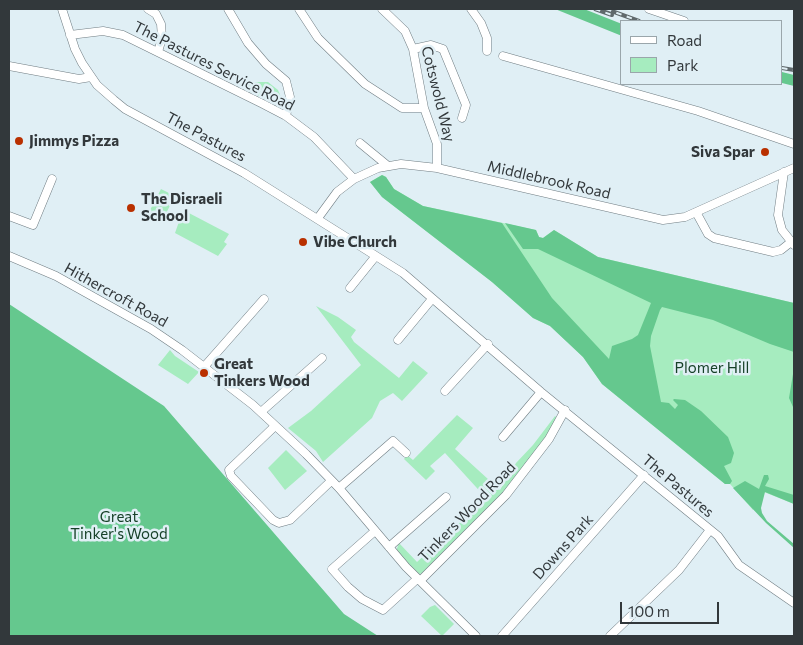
<!DOCTYPE html>
<style>
body{margin:0}
#map{position:relative;width:803px;height:645px;overflow:hidden;background:#e0eff5;font-family:Commissioner,sans-serif}
canvas{display:block}
.frame{position:absolute;inset:0;border:10px solid #32383b;pointer-events:none}
.legend{position:absolute;left:620px;top:20px;width:162px;height:65px;box-sizing:border-box;background:#e0eff5;border:1px solid #9aa6ab;margin:0;padding:6px 9px;list-style:none;font-size:15px;color:#32383b}
.legend li{display:flex;align-items:center;gap:10px;height:25px}
.legend b{width:25px;border:1px solid #9aa6ab}
.scale{position:absolute;left:620px;top:602px;width:99px;height:22px;box-sizing:border-box;border:2px solid #32383b;border-top:0;padding-left:6px;font-size:15px;line-height:18px;white-space:nowrap;color:#32383b;-webkit-text-stroke:4px #e0eff5;paint-order:stroke}
</style>
<div id="map">
<canvas width="803" height="645"></canvas>
<div class="frame"></div>
<ul class="legend">
<li><b style="height:6px;background:#fff"></b>Road</li>
<li><b style="height:14px;background:#a6ecbf"></b>Park</li>
</ul>
<div class="scale">100 m</div>
</div>
<script>
const ctx = document.querySelector('canvas').getContext('2d');
ctx.lineJoin = 'round';
function paint(path, color) { ctx.fillStyle = color; ctx.fill(path, 'evenodd'); }
const toPath = rows => new Path2D(rows.map(r => 'M' + r).join(''));
function trace(path, color, width, dash) { ctx.strokeStyle = color; ctx.lineWidth = width; ctx.lineCap = dash ? 'butt' : 'round'; ctx.setLineDash(dash || []); ctx.stroke(path); }
function label(font, color, halo, rows, align = 'center') {
  ctx.font = font + ' Commissioner,sans-serif'; ctx.lineWidth = 5; ctx.setLineDash([]); ctx.textBaseline = 'middle'; ctx.strokeStyle = halo; ctx.fillStyle = color; for (const [text, x, y, turn = 0] of rows) {
    ctx.save(); ctx.translate(x, y); ctx.rotate((+turn || 0) * Math.PI / 180); ctx.textAlign = isNaN(turn) ? turn : align; if (halo) ctx.strokeText(text, 0, 0); ctx.fillText(text, 0, 0); ctx.restore();
  }
}
paint(toPath([
 [246,82,268,82,278,90,281,97,276,101,270,101,244,89],
 [382,175,386,177,394,189,423,206,536,230,539,237,543,238,554,230,598,257,794,303,794,504,759,490,753,510,730,484,725,484,602,384,583,357,550,326,533,318,492,282,382,197,370,182],
 [161,189,175,196,162,221,148,214],
 [187,212,229,234,224,242,227,244,218,256,175,233,181,216,184,217],
 [316,306,338,317,356,330,351,337,354,342,399,378,413,361,428,373,402,401,393,393,380,401,372,418,323,462,316,451,288,428,311,411,361,365],
 [170,350,175,356,199,372,188,384,158,365],
 [457,415,473,428,455,449,500,490,516,463,533,445,555,416,557,418,541,445,514,483,424,573,419,574,415,572,396,551,399,543,417,562,486,498,445,453,430,466,435,471,426,480,404,459,407,455,413,460],
 [286,450,307,471,285,490,268,468],
 [435,605,454,624,442,636,421,616,430,607]
]), '#a6ecbf');
paint(toPath([
 [555,9,584,9,622,24,622,36],
 [782,72,794,75,794,86,782,83],
 [382,175,386,177,394,189,423,206,502,223,552,298,609,359,612,346,632,339,638,335,651,303,538,249,523,249,505,223,536,230,539,237,543,238,554,230,598,257,794,303,794,352,770,344,713,320,662,307,660,310,651,336,650,346,661,402,669,403,675,409,678,405,673,400,674,399,685,400,701,411,728,437,734,453,731,463,724,466,732,481,730,484,725,484,602,384,583,357,550,326,533,318,492,282,382,197,370,182],
 [9,304,164,406,344,614,378,636,9,636],
 [794,368,794,407,793,407,789,398],
 [764,475,768,475,769,479,765,486,794,495,794,504,765,492,761,508,762,513,767,521,794,544,794,548,766,523,733,488,745,481,759,489]
]), '#65c88e');
const minor = toPath([
 [62,9,75,49,82,63,97,85,114,100,125,109,244,173,403,273,541,392,718,536,739,565,794,603],
 [148,9,156,14,161,24,162,38,158,52],
 [228,9,248,43,266,64,286,81,290,97,286,116],
 [299,9,318,38,365,84,402,108,424,108],
 [382,9,405,31,413,49,424,108,437,144,437,168],
 [471,9,481,23,487,38,487,51],
 [649,9,684,21],
 [70,35,103,31,123,35,263,104,286,116,314,137,354,179],
 [413,49,431,45,443,49,466,105,462,118],
 [503,56,698,111,794,144],
 [9,66,79,79,91,77],
 [360,143,388,166],
 [784,172,778,215,782,230,794,245],
 [696,212,708,234,714,238,773,252,781,250,791,242],
 [9,216,33,225,52,179],
 [318,218,337,192,354,179,378,168,401,164,437,168,663,220,685,217,794,168],
 [9,256,56,276,151,329,182,350,253,405,306,454,339,488,406,567,476,636],
 [350,288,375,257],
 [398,340,432,299],
 [204,367,264,299],
 [445,391,488,344],
 [261,412,322,358],
 [275,426,229,470,231,476,273,520,279,523,290,520,331,481],
 [503,437,541,392],
 [339,488,393,441,406,453],
 [375,531,332,569,348,587,362,599,383,610,417,579],
 [389,547,446,497],
 [420,581,506,495,549,439,565,410],
 [502,636,644,475],
 [610,636,679,570,710,530]
]);
trace(minor, '#707d83', 9);
trace(minor, '#fff', 8);
const rail = toPath([
 [595,9,612,15],
 [606,9,639,21],
 [782,68,794,70]
]);
trace(rail, '#60696c', 4);
trace(rail, '#e0eff5', 2, [5.5]);
for (const [x, y, r, color] of [
 [19,141,5,"#b93000"],
 [765,152,5,"#b93000"],
 [131,208,5,"#b93000"],
 [303,242,5,"#b93000"],
 [204,373,5,"#b93000"]
]) { const dot = new Path2D(); dot.arc(x, y, r, 0, 2 * Math.PI); ctx.fillStyle = color; ctx.fill(dot); trace(dot, '#e0eff5', 2); }
label('15px', '#32383b', '#e0eff5', [
 ["The Pastures Service Road",214,66,27],
 ["Cotswold Way",438,94,76],
 ["The Pastures",206,137,28],
 ["Middlebrook Road",549,180,13],
 ["Hithercroft Road",116,295,29],
 ["The Pastures",678,486,40],
 ["Tinkers Wood Road",467,512,-46],
 ["Downs Park",563,547,-48]
]);
label('bold 15px', '#32383b', '#e0eff5', [
 ["Jimmys Pizza",29,141],
 ["Siva Spar",755,152,"right"],
 ["The Disraeli",141,199],
 ["School",141,216],
 ["Vibe Church",313,242],
 ["Great",214,364],
 ["Tinkers Wood",214,381]
], 'left');
label('15px', '#174129', '#e0eff5', [
 ["Plomer Hill",712,368],
 ["Great",119,517],
 ["Tinker's Wood",119,534]
]);
</script>
